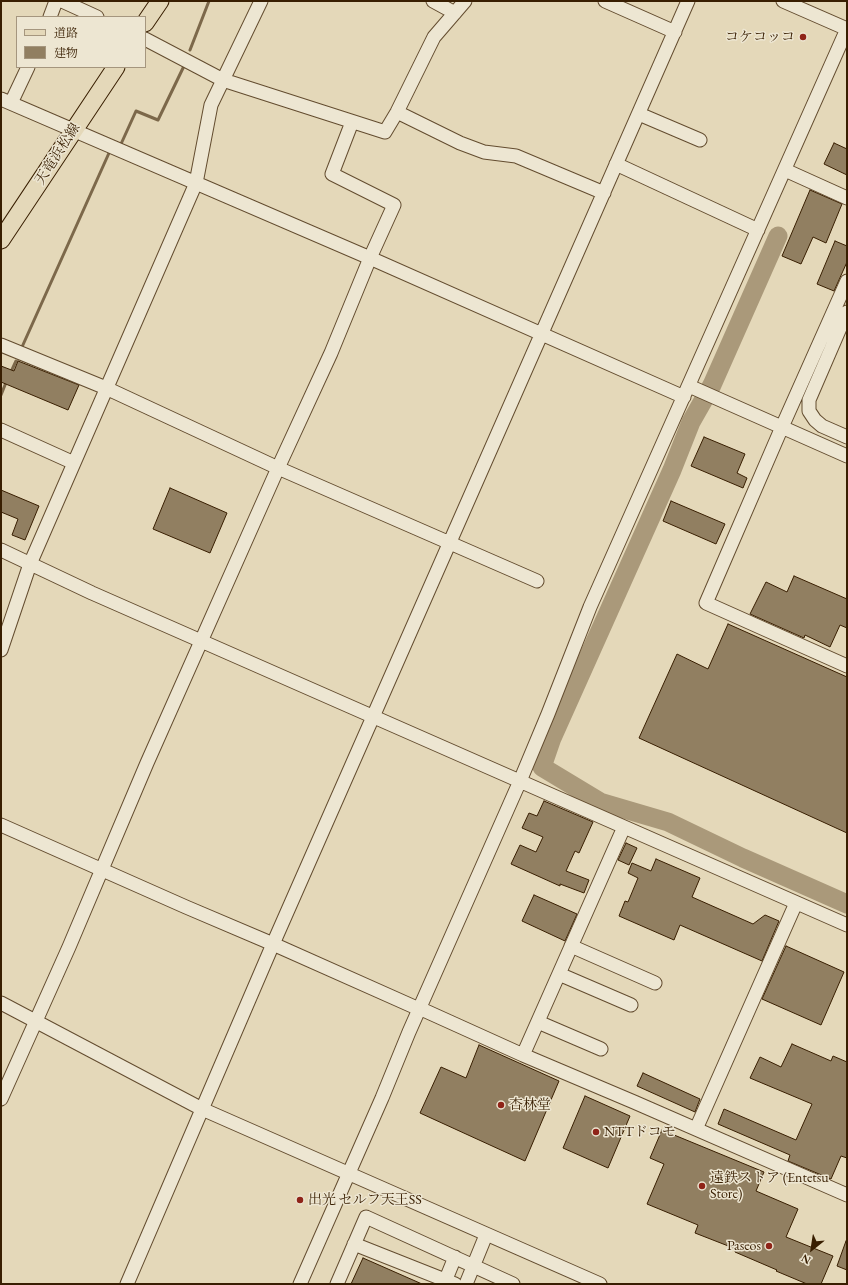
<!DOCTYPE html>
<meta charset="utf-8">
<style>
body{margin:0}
#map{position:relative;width:848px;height:1285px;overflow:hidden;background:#e4d8b9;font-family:"EB Garamond","Noto Serif JP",serif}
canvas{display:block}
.frame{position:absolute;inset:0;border:2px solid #381e01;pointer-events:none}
.legend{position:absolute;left:16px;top:16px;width:130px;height:52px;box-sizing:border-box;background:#ede6d2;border:1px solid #a5967e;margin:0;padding:5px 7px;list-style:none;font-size:12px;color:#381e01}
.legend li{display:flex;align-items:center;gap:8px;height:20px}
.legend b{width:20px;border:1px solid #a5967e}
.north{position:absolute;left:792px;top:1229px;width:40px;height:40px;-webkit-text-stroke:3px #ede6d2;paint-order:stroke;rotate:210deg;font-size:11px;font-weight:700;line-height:16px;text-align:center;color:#381e01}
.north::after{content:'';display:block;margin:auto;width:14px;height:18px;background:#381e01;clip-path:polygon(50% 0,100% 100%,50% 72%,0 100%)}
</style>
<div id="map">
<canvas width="848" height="1285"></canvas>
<div class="frame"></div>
<ul class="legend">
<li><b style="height:5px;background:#e4d8b9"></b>道路</li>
<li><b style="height:11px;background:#917f61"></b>建物</li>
</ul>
<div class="north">N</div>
</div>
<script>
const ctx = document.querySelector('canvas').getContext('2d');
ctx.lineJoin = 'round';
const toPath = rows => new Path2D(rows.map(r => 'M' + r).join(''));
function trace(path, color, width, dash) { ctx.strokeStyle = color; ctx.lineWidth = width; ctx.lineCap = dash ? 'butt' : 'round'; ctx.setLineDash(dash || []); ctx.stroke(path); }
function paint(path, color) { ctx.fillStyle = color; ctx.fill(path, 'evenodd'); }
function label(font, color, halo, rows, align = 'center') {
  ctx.font = font + ' "EB Garamond","Noto Serif JP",serif'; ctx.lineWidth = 3; ctx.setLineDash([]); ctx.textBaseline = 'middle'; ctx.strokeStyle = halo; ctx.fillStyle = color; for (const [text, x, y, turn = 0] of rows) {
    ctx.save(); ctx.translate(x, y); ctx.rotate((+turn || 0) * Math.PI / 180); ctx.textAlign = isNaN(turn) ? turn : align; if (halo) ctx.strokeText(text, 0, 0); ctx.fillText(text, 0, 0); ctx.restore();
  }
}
trace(toPath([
 [190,50,209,1],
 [121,144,136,111,158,120,184,66],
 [22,347,109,153],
 [10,374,16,361],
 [1,395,7,380]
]), '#7c684a', 3);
trace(toPath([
 [778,236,712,385,691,422,672,470,552,738,542,767,600,802,668,822,743,858,847,904]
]), '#aa997a', 19);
const building = toPath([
 [834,143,847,149,847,175,824,164,834,143],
 [810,190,842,204,826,243,813,237,801,264,782,256,810,190],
 [835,241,847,246,847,262,834,291,817,284,835,241],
 [18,361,79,385,68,410,1,382,1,366,14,371,18,361],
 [704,437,745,454,737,473,747,478,743,488,691,466,704,437],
 [170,488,227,513,210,553,153,529,170,488],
 [1,490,39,506,25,540,12,535,18,519,1,512,1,490],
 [671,501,725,524,716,544,663,521,671,501],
 [794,576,847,599,847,628,840,625,830,647,805,635,804,638,750,614,766,582,787,592,794,576],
 [728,624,847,677,847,833,639,738,677,654,708,669,728,624],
 [544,801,593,822,579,853,575,851,566,871,589,880,584,893,560,884,560,886,511,864,520,845,536,852,543,837,522,828,529,813,537,816,544,801],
 [626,843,637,848,629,865,618,860,626,843],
 [656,859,700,878,692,897,753,924,765,915,779,921,762,961,680,925,674,940,619,916,625,901,628,902,638,878,628,873,632,863,651,871,656,859],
 [534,895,577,914,565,941,522,921,534,895],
 [786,946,844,972,821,1025,762,999,786,946],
 [792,1044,831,1061,833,1056,847,1062,847,1158,841,1156,831,1179,788,1161,790,1155,718,1124,724,1109,796,1140,812,1104,750,1078,760,1057,781,1067,792,1044],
 [479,1045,559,1081,525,1161,420,1113,441,1067,466,1078,479,1045],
 [643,1073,700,1099,695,1112,637,1086,643,1073],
 [585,1096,630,1116,608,1168,563,1148,585,1096],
 [662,1130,764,1172,756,1191,798,1209,786,1237,833,1256,821,1284,807,1284,776,1271,777,1270,735,1252,736,1249,695,1233,698,1225,647,1204,664,1164,650,1158,662,1130],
 [846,1241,847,1241,847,1270,837,1266,846,1241],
 [363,1258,422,1284,351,1284,363,1258]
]);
paint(building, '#917f61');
trace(building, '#381e01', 1);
const minor = toPath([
 [62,1,97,17],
 [433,1,455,13],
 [605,1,675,32],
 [783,1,847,29],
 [50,17,56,1],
 [145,39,223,80,385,132,397,112,434,37,465,1],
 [1,99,370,258,684,397],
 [11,103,28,67],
 [397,112,460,143,484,152,516,156,604,193],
 [639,114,700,140],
 [616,164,758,230],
 [785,170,847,198],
 [847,281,782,427,706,603,847,666],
 [847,312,809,400,809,411,815,420,822,426,847,437],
 [1,345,106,388,278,468,537,581],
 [689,386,847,456],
 [1,430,74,463],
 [1,550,92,593,847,925],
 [1,650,30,564,196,183,211,105,261,1],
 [1,825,186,907,273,944,419,1009],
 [571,946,655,983],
 [559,974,631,1005],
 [1,1003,202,1109,600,1284],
 [419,1008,523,1055,634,1102,847,1195],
 [538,1022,601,1049],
 [523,1055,624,827],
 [1,1099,69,947,147,763,278,468,331,353,370,258,394,205,332,174,352,122],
 [696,1129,796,903],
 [354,1244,455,1284],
 [127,1284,273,944,688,1],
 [300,1284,382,1098,409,1032,520,781,548,714,590,607,847,29],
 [337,1284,366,1217,513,1284],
 [444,1284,455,1257],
 [466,1284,486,1235]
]);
const major = toPath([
 [145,23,160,1],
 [1,240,116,67]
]);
trace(minor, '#634c2f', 15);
trace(major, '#381e01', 19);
trace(minor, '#ede6d2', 13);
trace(major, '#e4d8b9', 17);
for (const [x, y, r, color] of [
 [803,37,4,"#8f2418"],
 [501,1105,4,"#8f2418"],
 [596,1132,4,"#8f2418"],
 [702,1186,4,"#8f2418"],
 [300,1200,4,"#8f2418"],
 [769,1246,4,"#8f2418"]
]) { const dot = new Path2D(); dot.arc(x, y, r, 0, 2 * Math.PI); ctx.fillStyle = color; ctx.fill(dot); trace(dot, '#ede6d2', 1.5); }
label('14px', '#381e01', '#ede6d2', [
 ["コケコッコ",795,37,"right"],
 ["杏林堂",509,1105],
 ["NTTドコモ",604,1132],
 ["遠鉄ストア (Entetsu",710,1178],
 ["Store)",710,1194],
 ["出光 セルフ天王SS",308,1200],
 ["Paseos",761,1246,"right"]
], 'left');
label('14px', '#381e01', '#ede6d2', [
 ["天竜浜松線",58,154,-57]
]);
</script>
